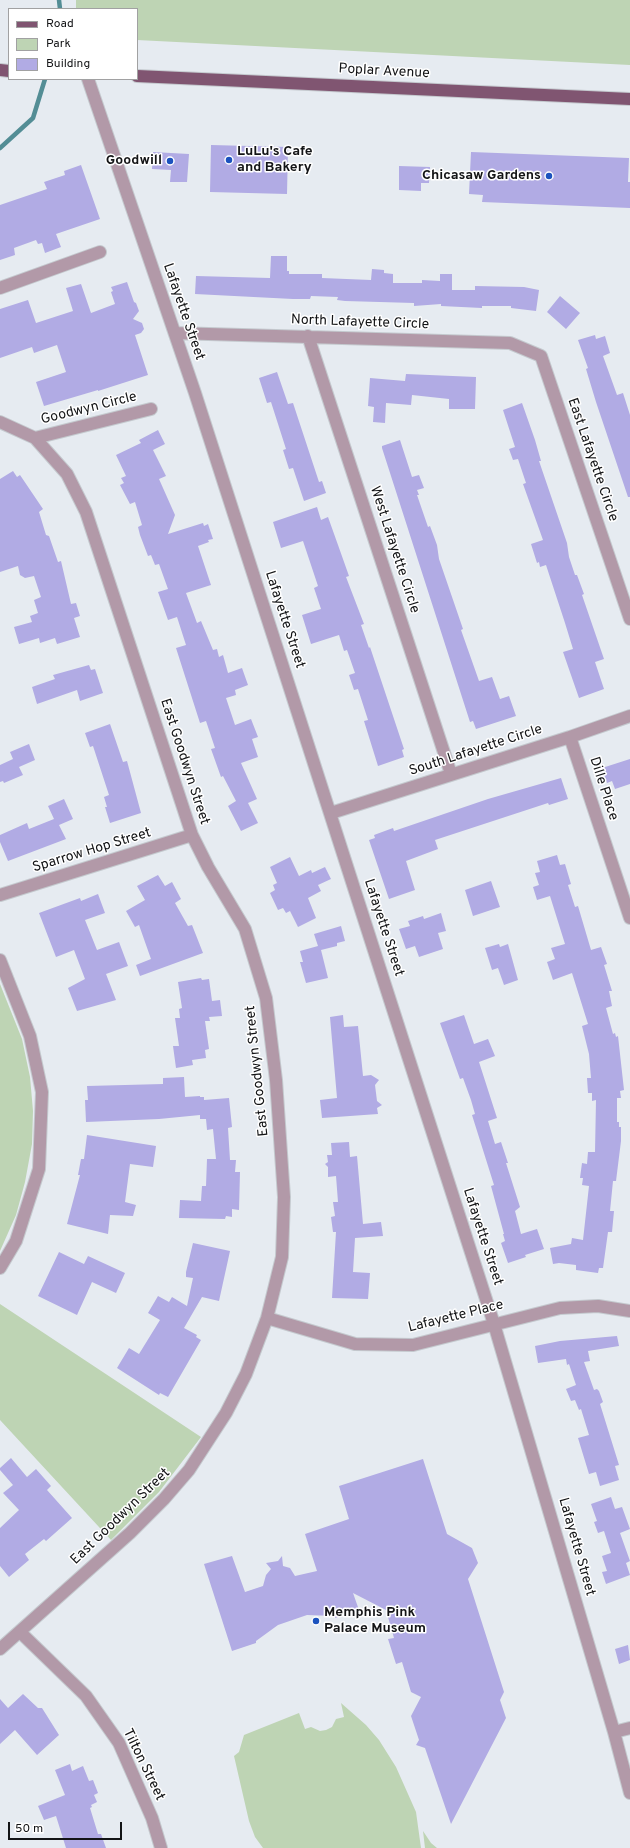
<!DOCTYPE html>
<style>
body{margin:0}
#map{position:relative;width:630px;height:1848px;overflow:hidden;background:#e6ebf1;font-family:Overpass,sans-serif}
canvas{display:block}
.legend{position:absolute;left:8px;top:8px;width:130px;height:72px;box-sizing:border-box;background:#fff;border:1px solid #a1a1a2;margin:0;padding:5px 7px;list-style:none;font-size:12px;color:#131416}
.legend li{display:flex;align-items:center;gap:8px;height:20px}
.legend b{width:20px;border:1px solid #a1a1a2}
.scale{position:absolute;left:8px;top:1822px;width:114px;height:18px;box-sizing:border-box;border:2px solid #131416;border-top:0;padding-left:5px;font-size:12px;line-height:14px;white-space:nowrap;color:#131416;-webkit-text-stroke:3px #fff;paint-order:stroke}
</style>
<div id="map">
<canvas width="630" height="1848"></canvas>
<ul class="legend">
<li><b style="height:5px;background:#805571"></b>Road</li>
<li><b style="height:11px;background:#bed4b4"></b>Park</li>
<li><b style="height:11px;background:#b1abe4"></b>Building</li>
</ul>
<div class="scale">50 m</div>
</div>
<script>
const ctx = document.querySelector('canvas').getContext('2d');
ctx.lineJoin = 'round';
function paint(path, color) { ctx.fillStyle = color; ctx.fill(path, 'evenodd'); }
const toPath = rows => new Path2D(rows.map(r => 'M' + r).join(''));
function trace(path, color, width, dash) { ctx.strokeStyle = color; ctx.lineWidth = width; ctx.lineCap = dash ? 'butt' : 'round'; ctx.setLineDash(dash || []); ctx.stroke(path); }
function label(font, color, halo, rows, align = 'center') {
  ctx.font = font + ' Overpass,sans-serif'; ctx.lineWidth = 3; ctx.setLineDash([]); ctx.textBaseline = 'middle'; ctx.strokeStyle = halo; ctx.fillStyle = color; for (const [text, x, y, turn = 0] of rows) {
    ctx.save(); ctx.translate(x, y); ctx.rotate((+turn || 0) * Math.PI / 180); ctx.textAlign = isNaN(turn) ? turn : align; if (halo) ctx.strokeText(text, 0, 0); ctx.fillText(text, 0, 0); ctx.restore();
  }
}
paint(toPath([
 [76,0,630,0,630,65,137,40,137,9,76,9],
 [0,984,22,1039,30,1077,33,1111,32,1144,25,1182,16,1215,0,1251],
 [0,1304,201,1437,159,1492,111,1540,0,1420],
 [341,1703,366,1725,379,1740,396,1767,416,1812,421,1848,263,1848,255,1837,249,1821,234,1756,239,1752,244,1735,299,1713,305,1729,311,1727,320,1731,326,1730,332,1727,336,1719,344,1717],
 [423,1831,431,1843,437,1848,425,1848]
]), '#bed4b4');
trace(toPath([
 [59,0,60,9],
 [0,148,33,118,45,79]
]), '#538d95', 4.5);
paint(toPath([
 [211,145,288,147,287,194,210,192],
 [153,152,189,154,187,182,170,182,171,170,152,169],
 [471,152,629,158,628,182,630,182,630,208,482,202,483,195,469,194],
 [81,165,100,219,56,234,61,247,45,253,42,243,38,244,36,240,14,248,15,255,0,260,0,205,47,189,44,182,65,175,64,171],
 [399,166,430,167,429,183,421,183,421,191,399,190],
 [271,256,287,256,287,271,289,271,289,274,322,274,322,278,371,280,372,269,384,270,384,273,393,274,393,283,422,283,422,280,440,281,440,274,452,274,452,290,475,290,475,286,524,287,539,290,536,311,511,308,511,306,482,306,482,308,441,306,441,304,414,306,414,303,345,301,337,300,338,297,311,296,310,299,293,299,195,294,196,276,270,278],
 [127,282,134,302,136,303,139,311,133,319,142,323,144,329,141,333,135,335,148,375,98,391,98,390,44,406,36,382,66,372,57,345,34,353,32,347,0,358,0,309,28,300,36,323,73,311,66,288,81,284,91,313,115,304,111,292,113,291,111,287],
 [560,296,580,313,566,329,547,312],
 [595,335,596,339,605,336,610,353,603,356,617,395,623,393,630,415,630,497,628,497,596,402,586,369,588,368,578,340],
 [277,372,288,404,293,403,319,482,322,481,326,493,304,501,293,468,289,469,283,450,286,449,271,402,267,403,259,378],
 [406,374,476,377,475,409,449,409,449,399,412,395,411,405,386,403,385,423,373,422,374,407,368,406,370,378,405,381],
 [522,403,535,440,541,461,539,461,567,543,569,557,575,575,577,575,584,594,582,595,604,659,595,662,604,689,579,698,563,652,573,649,565,623,546,565,540,567,539,562,537,563,531,544,543,540,523,484,526,483,518,459,513,460,509,449,515,447,503,410],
 [158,430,165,444,153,450,166,476,159,479,175,515,168,534,203,523,204,526,208,524,213,539,208,540,209,542,198,546,211,585,186,593,197,623,201,621,213,650,217,649,219,657,223,655,228,673,242,668,248,685,235,690,236,695,226,698,235,725,251,719,258,737,252,739,258,757,241,763,257,799,248,803,258,823,241,831,228,806,236,801,223,776,221,777,211,749,215,748,206,721,200,723,176,648,186,645,177,617,168,620,158,592,168,589,159,564,155,565,151,555,148,556,140,535,138,527,142,525,135,502,130,504,120,485,124,483,121,478,126,476,116,455,141,443,139,440],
 [400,440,412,477,419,475,424,488,417,490,419,495,417,495,428,527,430,526,437,545,439,559,463,629,461,630,479,681,492,677,500,699,509,696,516,716,476,729,473,721,470,722,382,448,382,446],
 [13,471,17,477,20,475,43,509,39,512,46,535,49,536,58,562,61,561,71,604,76,603,80,616,74,618,80,637,57,644,55,638,40,643,39,638,19,644,14,627,32,622,30,616,38,613,34,600,41,597,34,576,25,578,20,575,18,566,0,572,0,479],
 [317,507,321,520,328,517,338,545,349,576,346,577,364,624,361,625,369,648,370,647,404,749,402,750,404,757,378,766,364,721,368,720,358,689,354,690,349,675,355,673,347,650,344,651,339,635,311,644,302,615,321,609,314,588,318,586,303,541,281,548,273,522],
 [89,665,91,670,95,669,103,693,80,701,77,690,37,704,32,687,55,679,53,675],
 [110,724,123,762,127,761,141,813,110,823,105,807,107,807,104,797,109,795,93,746,90,747,85,733],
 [29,744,35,760,19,767,23,775,4,783,3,781,0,782,0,765,13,759,10,752],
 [630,759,630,784,615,789,612,781,607,783,602,768],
 [561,778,568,799,549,805,548,803,435,840,438,849,406,861,415,890,389,899,369,840,375,838,374,835,393,828,394,831,488,799],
 [64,799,73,819,59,825,66,839,8,861,0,842,0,835,27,823,29,829,54,819,48,806],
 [557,855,560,865,565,864,571,884,568,885,575,907,578,906,591,950,601,947,607,964,604,965,612,991,609,991,612,1006,606,1008,613,1034,615,1033,616,1037,618,1036,624,1090,620,1091,621,1098,617,1098,617,1122,619,1122,619,1127,621,1127,621,1141,616,1181,613,1181,610,1211,614,1211,612,1232,608,1232,603,1268,599,1268,598,1273,576,1270,576,1265,559,1263,553,1264,550,1248,571,1244,572,1238,583,1240,589,1186,582,1185,583,1178,580,1178,582,1163,587,1164,588,1152,595,1152,596,1100,592,1101,592,1093,588,1093,587,1078,591,1078,589,1054,582,1026,588,1024,572,973,553,980,547,962,555,959,551,948,565,944,550,896,537,900,533,887,539,885,535,873,540,872,537,861],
 [290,857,299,876,311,870,312,873,325,867,331,879,318,885,321,891,308,898,316,918,298,927,290,911,286,913,283,908,278,910,270,893,275,890,273,885,277,883,270,867],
 [158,875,165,886,172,882,181,899,175,903,188,926,192,925,203,953,140,976,136,965,151,959,139,925,135,927,126,911,145,900,137,886],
 [491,881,500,907,473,916,465,890],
 [98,894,105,913,85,920,97,950,119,942,128,966,106,974,116,1000,77,1011,68,988,85,979,74,950,56,957,39,913,80,898,81,901],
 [441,913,446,931,438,933,443,949,419,957,415,946,406,949,399,929,410,926,408,921,423,916,424,919],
 [341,926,345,941,337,943,337,946,321,950,328,978,306,983,300,962,303,962,300,951,318,946,314,934],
 [499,944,500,947,508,944,518,980,504,985,498,968,492,970,485,948],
 [201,978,202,980,209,979,212,1001,220,1000,222,1016,209,1017,210,1021,205,1021,209,1049,205,1050,206,1058,192,1060,193,1065,176,1068,173,1046,179,1046,175,1018,180,1018,179,1009,182,1008,178,982],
 [343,1015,344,1027,358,1026,363,1076,371,1075,379,1080,375,1085,377,1101,382,1105,377,1108,378,1114,322,1118,320,1100,337,1098,330,1017],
 [464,1015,474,1044,488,1039,495,1056,479,1062,497,1118,488,1121,495,1144,501,1142,508,1163,506,1163,520,1207,515,1211,521,1234,537,1229,544,1249,525,1255,526,1257,508,1263,501,1243,505,1241,503,1234,504,1234,491,1186,494,1185,472,1115,475,1114,471,1100,463,1078,460,1079,440,1023],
 [184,1077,185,1097,200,1096,200,1097,204,1097,204,1100,229,1098,232,1127,228,1128,230,1160,236,1160,235,1172,240,1172,239,1210,232,1209,232,1217,226,1216,225,1219,179,1218,180,1200,201,1201,202,1186,206,1186,207,1159,216,1159,213,1129,207,1130,206,1119,200,1119,200,1115,159,1119,86,1122,85,1100,88,1100,87,1086,163,1084,163,1078],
 [87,1135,156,1146,153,1167,130,1164,125,1202,136,1205,133,1216,110,1215,108,1234,67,1224,80,1175,78,1175,81,1159,84,1159],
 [349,1142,350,1157,357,1156,363,1224,381,1222,383,1236,355,1238,353,1272,370,1273,368,1299,332,1298,336,1232,333,1232,331,1217,335,1216,333,1202,338,1202,336,1176,328,1177,328,1167,325,1164,328,1162,327,1155,332,1155,331,1143],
 [193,1243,230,1251,219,1301,202,1297,184,1328,197,1335,196,1337,201,1340,168,1397,160,1393,159,1395,117,1368,129,1348,139,1354,160,1320,148,1313,158,1296,169,1302,172,1297,187,1306,193,1278,186,1277,186,1272],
 [59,1252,84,1264,88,1256,125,1273,116,1293,92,1282,77,1315,38,1296],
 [617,1336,619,1346,588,1351,590,1361,584,1362,594,1390,597,1389,599,1391,603,1402,600,1404,619,1465,615,1466,619,1480,600,1486,596,1472,589,1474,578,1438,589,1435,581,1409,579,1410,575,1400,571,1401,566,1389,576,1385,569,1364,567,1365,566,1359,538,1363,535,1346,560,1341],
 [11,1458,27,1477,36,1469,51,1486,47,1490,72,1518,46,1541,44,1539,25,1554,29,1560,9,1577,0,1566,0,1528,19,1510,3,1493,13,1485,0,1470,0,1468],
 [423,1459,447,1534,472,1548,478,1563,468,1579,504,1692,500,1700,506,1718,451,1824,425,1748,416,1745,419,1740,411,1716,421,1697,411,1692,402,1662,396,1664,388,1639,394,1638,386,1610,353,1593,359,1610,335,1618,335,1616,307,1615,278,1625,256,1641,256,1643,232,1651,204,1564,232,1556,245,1592,263,1586,266,1575,271,1569,266,1563,278,1561,282,1556,283,1566,290,1568,295,1576,317,1571,305,1534,349,1519,339,1486],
 [611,1497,615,1509,622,1507,630,1529,620,1533,630,1561,626,1563,630,1575,606,1584,602,1572,607,1571,602,1556,611,1553,604,1531,598,1533,594,1522,597,1521,591,1504],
 [628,1645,630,1660,619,1664,615,1649],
 [23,1694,38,1708,42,1708,59,1735,37,1755,15,1730,0,1744,0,1699,8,1708],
 [70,1764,72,1771,83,1766,89,1781,93,1780,98,1793,94,1795,97,1802,91,1805,92,1807,90,1808,98,1834,101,1834,106,1848,66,1848,56,1816,44,1820,38,1806,65,1795,55,1770]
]), '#b1abe4');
const minor = toPath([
 [88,79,195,393,494,1324,614,1732,630,1793],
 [0,288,100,252],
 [175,333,510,343,541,356,630,619],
 [308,336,451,774],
 [0,422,35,438,67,474,86,512,192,835,208,867,245,929,266,998,276,1080,284,1197,282,1257,267,1318,246,1374,226,1413,189,1470,164,1499,130,1533,0,1649],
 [35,438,151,409],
 [570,737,630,918],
 [331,813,570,737,630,716],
 [0,895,192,835],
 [0,960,30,1036,42,1092,39,1169,16,1241,0,1268],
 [267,1318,355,1344,413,1345,560,1308,598,1306,630,1311],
 [20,1632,86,1696,119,1743,152,1818,161,1848],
 [614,1732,630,1728]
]);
const major = toPath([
 [0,70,9,71],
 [137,76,630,99]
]);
trace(minor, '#c4c9ce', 14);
trace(major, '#c4c9ce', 14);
trace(minor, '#b299a8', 12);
trace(major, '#805571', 12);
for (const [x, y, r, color] of [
 [229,160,4,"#1b52be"],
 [170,161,4,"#1b52be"],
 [549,176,4,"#1b52be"],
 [316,1621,4,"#1b52be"]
]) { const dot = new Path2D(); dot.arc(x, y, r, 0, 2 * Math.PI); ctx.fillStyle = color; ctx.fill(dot); trace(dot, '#fff', 1.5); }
label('14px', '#131416', '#fff', [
 ["Poplar Avenue",384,72,3],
 ["Lafayette Street",183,312,71],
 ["North Lafayette Circle",360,323,2],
 ["Goodwyn Circle",89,409,-14],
 ["East Lafayette Circle",592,460,71],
 ["West Lafayette Circle",394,550,72],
 ["Lafayette Street",284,620,72],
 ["South Lafayette Circle",476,751,-18],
 ["East Goodwyn Street",184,762,72],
 ["Dille Place",603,789,72],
 ["Sparrow Hop Street",92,851,-17],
 ["Lafayette Street",383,928,72],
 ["East Goodwyn Street",258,1071,-96],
 ["Lafayette Street",482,1237,72],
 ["Lafayette Place",456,1317,-14],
 ["East Goodwyn Street",121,1517,-44],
 ["Lafayette Street",576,1547,74],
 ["Tilton Street",143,1765,64]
]);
label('bold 14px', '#131416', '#fff', [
 ["LuLu's Cafe",237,152],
 ["and Bakery",237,168],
 ["Goodwill",162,161,"right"],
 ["Chicasaw Gardens",541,176,"right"],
 ["Memphis Pink",324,1613],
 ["Palace Museum",324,1629]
], 'left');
</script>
